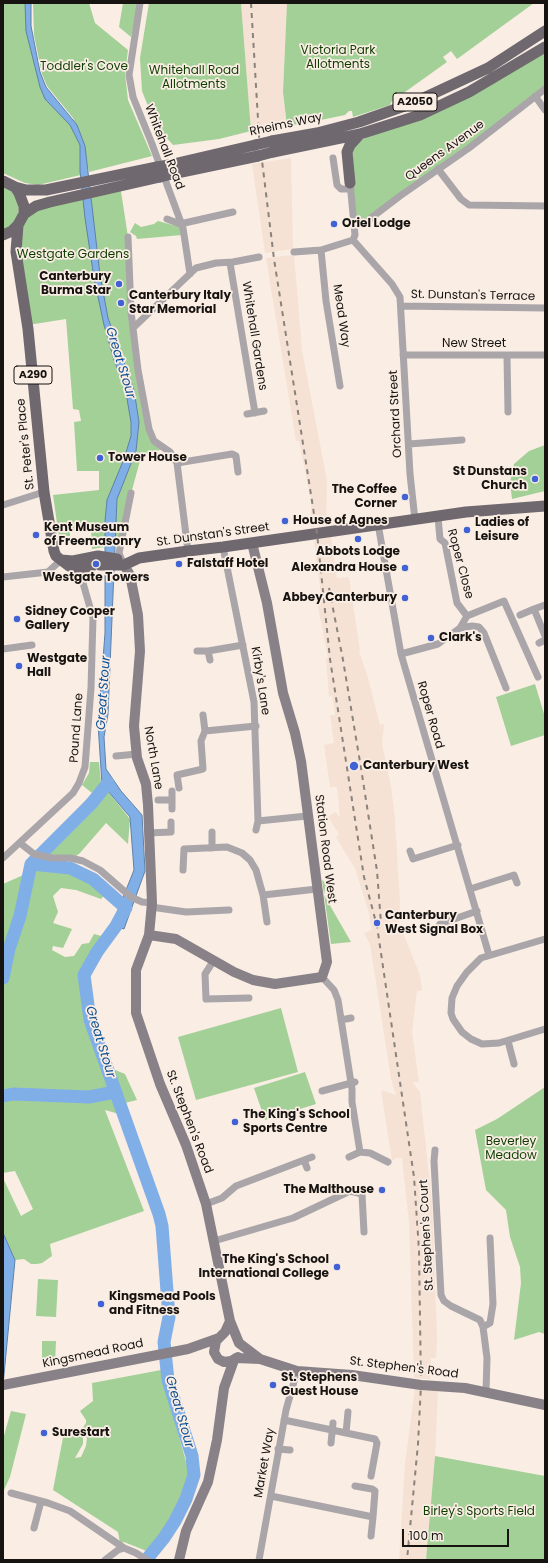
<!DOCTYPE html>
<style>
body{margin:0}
#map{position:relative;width:548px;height:1563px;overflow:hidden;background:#f9ede4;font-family:Poppins,sans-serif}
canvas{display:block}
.frame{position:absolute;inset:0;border:4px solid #171310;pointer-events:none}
.scale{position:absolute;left:402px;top:1529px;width:107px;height:18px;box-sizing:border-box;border:2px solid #171310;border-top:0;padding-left:5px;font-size:12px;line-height:14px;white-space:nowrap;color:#171310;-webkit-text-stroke:3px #f9ede4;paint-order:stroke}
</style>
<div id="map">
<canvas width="548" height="1563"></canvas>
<div class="frame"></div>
<div class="scale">100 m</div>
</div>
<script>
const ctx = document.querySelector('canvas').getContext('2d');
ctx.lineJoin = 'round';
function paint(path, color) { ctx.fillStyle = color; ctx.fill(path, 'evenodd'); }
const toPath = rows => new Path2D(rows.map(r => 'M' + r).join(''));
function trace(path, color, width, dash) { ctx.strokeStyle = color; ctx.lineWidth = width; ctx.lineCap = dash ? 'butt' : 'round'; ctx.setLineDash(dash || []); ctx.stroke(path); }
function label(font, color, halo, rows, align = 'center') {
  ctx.font = font + ' Poppins,sans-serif'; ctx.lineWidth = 3.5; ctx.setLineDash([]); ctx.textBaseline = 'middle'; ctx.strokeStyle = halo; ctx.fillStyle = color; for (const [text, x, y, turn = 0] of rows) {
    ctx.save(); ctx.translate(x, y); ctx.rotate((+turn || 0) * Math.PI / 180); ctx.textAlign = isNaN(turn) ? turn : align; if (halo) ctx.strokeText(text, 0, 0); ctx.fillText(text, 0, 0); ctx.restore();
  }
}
paint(toPath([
 [241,3,287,3,283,92,287,126,251,131],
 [291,158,293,249,265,253,252,164],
 [294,255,302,350,327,481,326,524,311,527,311,500,299,441,296,441,266,258],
 [331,537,337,578,349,577,360,650,359,651,368,678,380,725,384,724,382,744,391,786,395,820,400,902,399,923,420,975,422,990,417,991,412,1032,419,1082,413,1082,413,1083,420,1092,432,1203,437,1338,436,1358,431,1358,430,1379,414,1378,409,1222,402,1158,396,1158,392,1161,381,1090,396,1095,391,1079,370,944,364,933,372,930,369,916,370,916,355,868,341,846,336,837,339,834,328,817,335,812,340,817,337,787,330,787,324,745,334,743,330,715,335,715,332,695,329,697,326,659,328,658,318,607,321,595,314,541],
 [415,1387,438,1391,435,1456,426,1560,399,1560,405,1464]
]), '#f5e2d4');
paint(toPath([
 [3,3,27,3,31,42,44,90,72,123,82,143,85,174,38,185,25,183,3,173],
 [33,3,89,3,95,23,128,50,125,74,128,100,152,156,89,172,82,141,73,118,47,86,42,74,34,35],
 [123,3,139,3,131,37,119,27],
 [149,3,241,3,251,131,219,139,173,145,156,126,142,91,140,58],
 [287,3,534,3,457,59,451,51,443,57,447,62,391,102,390,105,353,117,352,111,349,111,345,115,316,121,287,126,283,92],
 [545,47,545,89,375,215,354,224,350,145,400,122],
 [120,185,128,237,132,333,154,441,165,448,141,457,117,545,92,549,91,527,85,527,85,530,70,531,70,536,59,537,53,495,99,490,99,471,77,471,74,422,81,421,79,410,73,409,66,319,28,325,16,252,24,214],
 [3,186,13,192,19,202,18,218,3,232],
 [158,221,180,227,182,235,137,239,136,236,130,232,135,223,141,227,154,224],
 [545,445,545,491,512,499,510,482,514,464,529,451],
 [535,684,545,717,545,735,511,746,496,697],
 [90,762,99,762,101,783,130,819,128,844,106,823,80,853,75,857,37,855,92,793,82,785,89,773],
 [39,868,60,869,75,873,91,881,106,893,101,899,76,890,61,888,53,896,58,912,53,923,72,929,63,948,53,946,52,950,65,957,74,956,82,944,89,943,94,934,105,937,91,955,81,975,84,1023,100,1050,103,1065,125,1074,137,1100,117,1105,119,1114,105,1110,144,1211,50,1244,52,1256,42,1263,37,1264,31,1264,24,1259,15,1260,3,1233,3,1178,21,1216,33,1209,15,1171,3,1173,3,884],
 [322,880,326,883,324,895,351,942,331,944],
 [281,1008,298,1072,196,1100,178,1037],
 [305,1072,316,1104,265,1120,254,1088],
 [545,1087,545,1334,539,1332,514,1340,521,1283,520,1267,510,1237,506,1210,486,1190,475,1130,497,1119],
 [38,1279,58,1280,56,1317,36,1316],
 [42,1341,56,1341,55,1363,42,1362],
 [161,1370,188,1469,188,1484,178,1509,149,1552,124,1542,120,1543,118,1532,53,1490,65,1427,72,1433,80,1432,83,1437,83,1444,75,1458,81,1457,86,1446,87,1438,82,1429,86,1423,86,1420,80,1411,93,1401,92,1383],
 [11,1411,26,1414,10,1477,3,1492,3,1439],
 [435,1456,545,1476,545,1560,426,1560]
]), '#a3d097');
const water = toPath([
 [25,3,31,3,31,26,40,72,46,87,77,125,85,146,100,275,108,318,134,390,139,422,136,451,117,499,108,714,104,737,106,769,121,791,142,815,145,871,124,929,112,925,134,870,130,817,102,784,98,724,105,633,105,521,107,500,124,459,131,436,131,422,125,387,114,360,104,325,94,278,85,218,80,171,80,145,70,125,45,99,40,87,26,31,25,3],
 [3,1233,15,1260,3,1385,3,1233]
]);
paint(water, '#80afe8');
trace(water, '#6080a7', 1);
trace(toPath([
 [31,864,70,868,93,879,126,908],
 [124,911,116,926,97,952,84,975,90,1020,159,1214,162,1226,169,1317,164,1342,168,1380,192,1456,194,1475,186,1499,175,1521,164,1538,146,1560],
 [3,978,9,949,20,916,31,864,92,803,108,783],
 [3,1096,13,1094,89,1097,115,1092]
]), '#80afe8', 13);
trace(toPath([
 [140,3,129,75,133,97,152,144,183,228,190,274],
 [535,96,545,110],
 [333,158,337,185,341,189,351,189],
 [438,169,461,199,469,205,545,206],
 [350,183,355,235,353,240],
 [167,219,180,224,233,212],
 [354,224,366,222,375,215,400,196,469,148,545,89],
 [128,237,131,312,138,370,149,429,154,441,170,452,177,463,188,551],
 [353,240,392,284,400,297,410,474,415,520],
 [321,250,326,301,340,386],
 [294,252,321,250,353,240],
 [230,263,255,413],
 [401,306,545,308],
 [133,328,196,268,216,263,233,262,259,257],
 [403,355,545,355],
 [507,356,508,412],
 [247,414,264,411],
 [409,444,462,440],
 [177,463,232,454,236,456,238,472],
 [3,505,44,492],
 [438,517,440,539,445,543,457,603,467,616],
 [378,524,401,654,489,955],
 [223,547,254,702,258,821,256,830],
 [123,563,119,553,131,493],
 [3,577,48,572,61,560],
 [545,605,534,609,545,636],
 [520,615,534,609],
 [460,628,467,616,504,601,538,677],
 [539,643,545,640],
 [3,649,32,645],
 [197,651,208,651,243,645],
 [208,651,210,660],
 [401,654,438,644,460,628,472,626,479,627,484,633,506,688],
 [203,715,205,731],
 [116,756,137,754],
 [179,788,177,775,203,769,201,741,205,731,256,726],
 [158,800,172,800],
 [172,809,172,791],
 [258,821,307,816],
 [212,832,212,848],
 [148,833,171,832,171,822],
 [20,843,34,854,52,858,70,858,83,861,100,870,131,897,142,902,152,903],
 [410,851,413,859,458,845],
 [3,858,73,793,79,783,85,767,91,688,93,618,79,569],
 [183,870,184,849,227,847,242,853,250,860,256,870,263,895,267,922],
 [470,889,514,875,517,883],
 [263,895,317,889],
 [151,907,186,912,229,910],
 [435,932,440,924,477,911],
 [545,939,481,958,467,972,457,986,452,998,451,1013,453,1019,462,1032,471,1039,482,1044,499,1043,545,1029],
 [214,960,205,974,206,999,249,998],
 [322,977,334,990,338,1000,352,1089,352,1102,360,1152,349,1157],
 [341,1020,351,1018],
 [508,1041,514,1064],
 [322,1091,355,1082],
 [435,1150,434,1161,441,1295,444,1301,451,1306,480,1320,483,1327,487,1358,486,1392],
 [360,1152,370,1153,388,1162],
 [304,1160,307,1168],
 [206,1204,222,1198,236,1186,312,1157],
 [214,1241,293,1218,350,1191,362,1194,364,1232],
 [483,1327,490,1323,493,1304,490,1238],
 [284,1420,375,1439,377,1443,371,1476],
 [346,1433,348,1412],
 [331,1443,333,1423],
 [278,1449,290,1450],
 [11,1493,48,1503,70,1511,124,1548],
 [271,1496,373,1517,375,1491,372,1489,355,1486],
 [34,1528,41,1501],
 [371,1536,373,1517],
 [105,1560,118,1550,124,1548,136,1553,147,1560],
 [259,1560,286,1410,297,1371]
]), '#aaa5a9', 7);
trace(toPath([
 [124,565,130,575,138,615,140,651,134,726,137,758,146,784,148,805,152,903,149,935,136,970,136,1013,160,1084,186,1145,206,1204,230,1321,239,1343,260,1359],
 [149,935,176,939,234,972,253,980,275,984,322,977,327,962,301,761,295,733,283,693,267,603,252,543],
 [230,1321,225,1332,216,1341,214,1352,218,1359,224,1362,231,1361,238,1357],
 [236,1358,260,1359,297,1371,352,1375,421,1385,465,1388,545,1405],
 [3,1385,188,1349,219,1338],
 [179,1560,186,1531,208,1482,217,1440,224,1388,234,1360]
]), '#888187', 10);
trace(toPath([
 [272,141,317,133,359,122,413,103,488,68,545,31],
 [273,152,360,134,420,115,469,92,545,47],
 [169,165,255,145],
 [172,174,258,156],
 [3,181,15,187,19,193,24,206,24,214,18,225,12,231,3,235],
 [350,183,347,152,350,145,360,134],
 [15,187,26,190,46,190,157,167],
 [24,214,36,206,50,202,160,177],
 [18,225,16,252,28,329,44,492,54,551,56,556,69,566,79,569,92,566],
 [61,560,73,561,98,556,117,559],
 [100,565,124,565,139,558,188,551,223,547,466,512,545,506]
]), '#70686f', 11);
trace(toPath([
 [251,3,259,136,274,259,317,533,330,659,364,877,377,926,414,1177,419,1250,421,1385,418,1444,407,1560],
 [329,588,343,660,361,768,377,871,381,923]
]), '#8a827c', 2, [5, 5]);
trace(toPath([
 [255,145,272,141],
 [258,156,273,152],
 [157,167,169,165],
 [160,177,172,174]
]), '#70686f', 11);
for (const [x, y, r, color] of [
 [334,224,4,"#4062d4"],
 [119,284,4,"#4062d4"],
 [121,303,4,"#4062d4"],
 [100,458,4,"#4062d4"],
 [535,479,4,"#4062d4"],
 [405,497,4,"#4062d4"],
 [285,521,4,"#4062d4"],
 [467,530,4,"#4062d4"],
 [36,535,4,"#4062d4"],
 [358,539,4,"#4062d4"],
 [96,564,4,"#4062d4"],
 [179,564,4,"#4062d4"],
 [405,568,4,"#4062d4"],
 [405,598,4,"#4062d4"],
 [17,619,4,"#4062d4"],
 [431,638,4,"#4062d4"],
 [19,666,4,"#4062d4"],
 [354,766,5,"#4062d4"],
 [377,923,4,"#4062d4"],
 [235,1122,4,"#4062d4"],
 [382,1190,4,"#4062d4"],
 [337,1267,4,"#4062d4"],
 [101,1304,4,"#4062d4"],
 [273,1385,4,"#4062d4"],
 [44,1433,4,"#4062d4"]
]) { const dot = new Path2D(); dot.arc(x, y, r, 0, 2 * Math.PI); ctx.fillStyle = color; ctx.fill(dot); trace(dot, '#f9ede4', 1.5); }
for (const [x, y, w] of [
 [415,102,44],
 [33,375,38]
]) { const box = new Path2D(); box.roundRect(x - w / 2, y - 9, w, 18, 3); ctx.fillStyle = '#f9ede4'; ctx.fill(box); trace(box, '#171310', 1); }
label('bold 11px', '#171310', null, [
 ["A2050",415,102],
 ["A290",33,375]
]);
label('12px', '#0f3d00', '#f9ede4', [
 ["Victoria Park",338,51],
 ["Allotments",338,65],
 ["Toddler's Cove",84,67],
 ["Whitehall Road",194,71],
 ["Allotments",194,85],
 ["Westgate Gardens",73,255],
 ["Beverley",511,1142],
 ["Meadow",511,1156],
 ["Birley's Sports Field",479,1512]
]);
label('12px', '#171310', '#f9ede4', [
 ["Rheims Way",286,125,-12],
 ["Whitehall Road",164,147,69],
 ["Queens Avenue",445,151,-36],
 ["St. Dunstan's Terrace",473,296,1],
 ["Mead Way",341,316,82],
 ["Whitehall Gardens",254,336,81],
 ["New Street",474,344],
 ["Orchard Street",396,414,-93],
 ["St. Peter's Place",26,444,-96],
 ["St. Dunstan's Street",213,535,-8],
 ["Roper Close",460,564,75],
 ["Kirby's Lane",260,681,81],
 ["Roper Road",430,715,74],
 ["Pound Lane",77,728,-86],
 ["North Lane",153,758,80],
 ["Station Road West",325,849,83],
 ["St. Stephen's Road",189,1122,69],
 ["St. Stephen's Court",427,1235,-93],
 ["Kingsmead Road",93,1354,-12],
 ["St. Stephen's Road",404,1368,7],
 ["Market Way",265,1463,-80]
]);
label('bold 12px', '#171310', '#f9ede4', [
 ["Oriel Lodge",342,224],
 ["Canterbury",111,277,"right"],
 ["Burma Star",111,291,"right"],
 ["Canterbury Italy",129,296],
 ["Star Memorial",129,310],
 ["Tower House",108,458],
 ["St Dunstans",527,472,"right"],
 ["Church",527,486,"right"],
 ["The Coffee",397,490,"right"],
 ["Corner",397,504,"right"],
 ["House of Agnes",293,521],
 ["Ladies of",475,523],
 ["Leisure",475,537],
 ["Kent Museum",44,528],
 ["of Freemasonry",44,542],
 ["Abbots Lodge",358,552,"center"],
 ["Falstaff Hotel",187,564],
 ["Alexandra House",397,568,"right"],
 ["Westgate Towers",96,578,"center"],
 ["Abbey Canterbury",397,598,"right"],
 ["Sidney Cooper",25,612],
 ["Gallery",25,626],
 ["Clark's",439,638],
 ["Westgate",27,659],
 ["Hall",27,673],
 ["Canterbury West",363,766],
 ["Canterbury",385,916],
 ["West Signal Box",385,930],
 ["The King's School",243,1115],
 ["Sports Centre",243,1129],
 ["The Malthouse",374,1190,"right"],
 ["The King's School",329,1260,"right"],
 ["International College",329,1274,"right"],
 ["Kingsmead Pools",109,1297],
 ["and Fitness",109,1311],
 ["St. Stephens",281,1378],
 ["Guest House",281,1392],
 ["Surestart",52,1433]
], 'left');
label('italic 13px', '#105195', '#f9ede4', [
 ["Great Stour",120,363,73],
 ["Great Stour",104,693,-86],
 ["Great Stour",100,1042,73],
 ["Great Stour",179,1412,74]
]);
</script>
